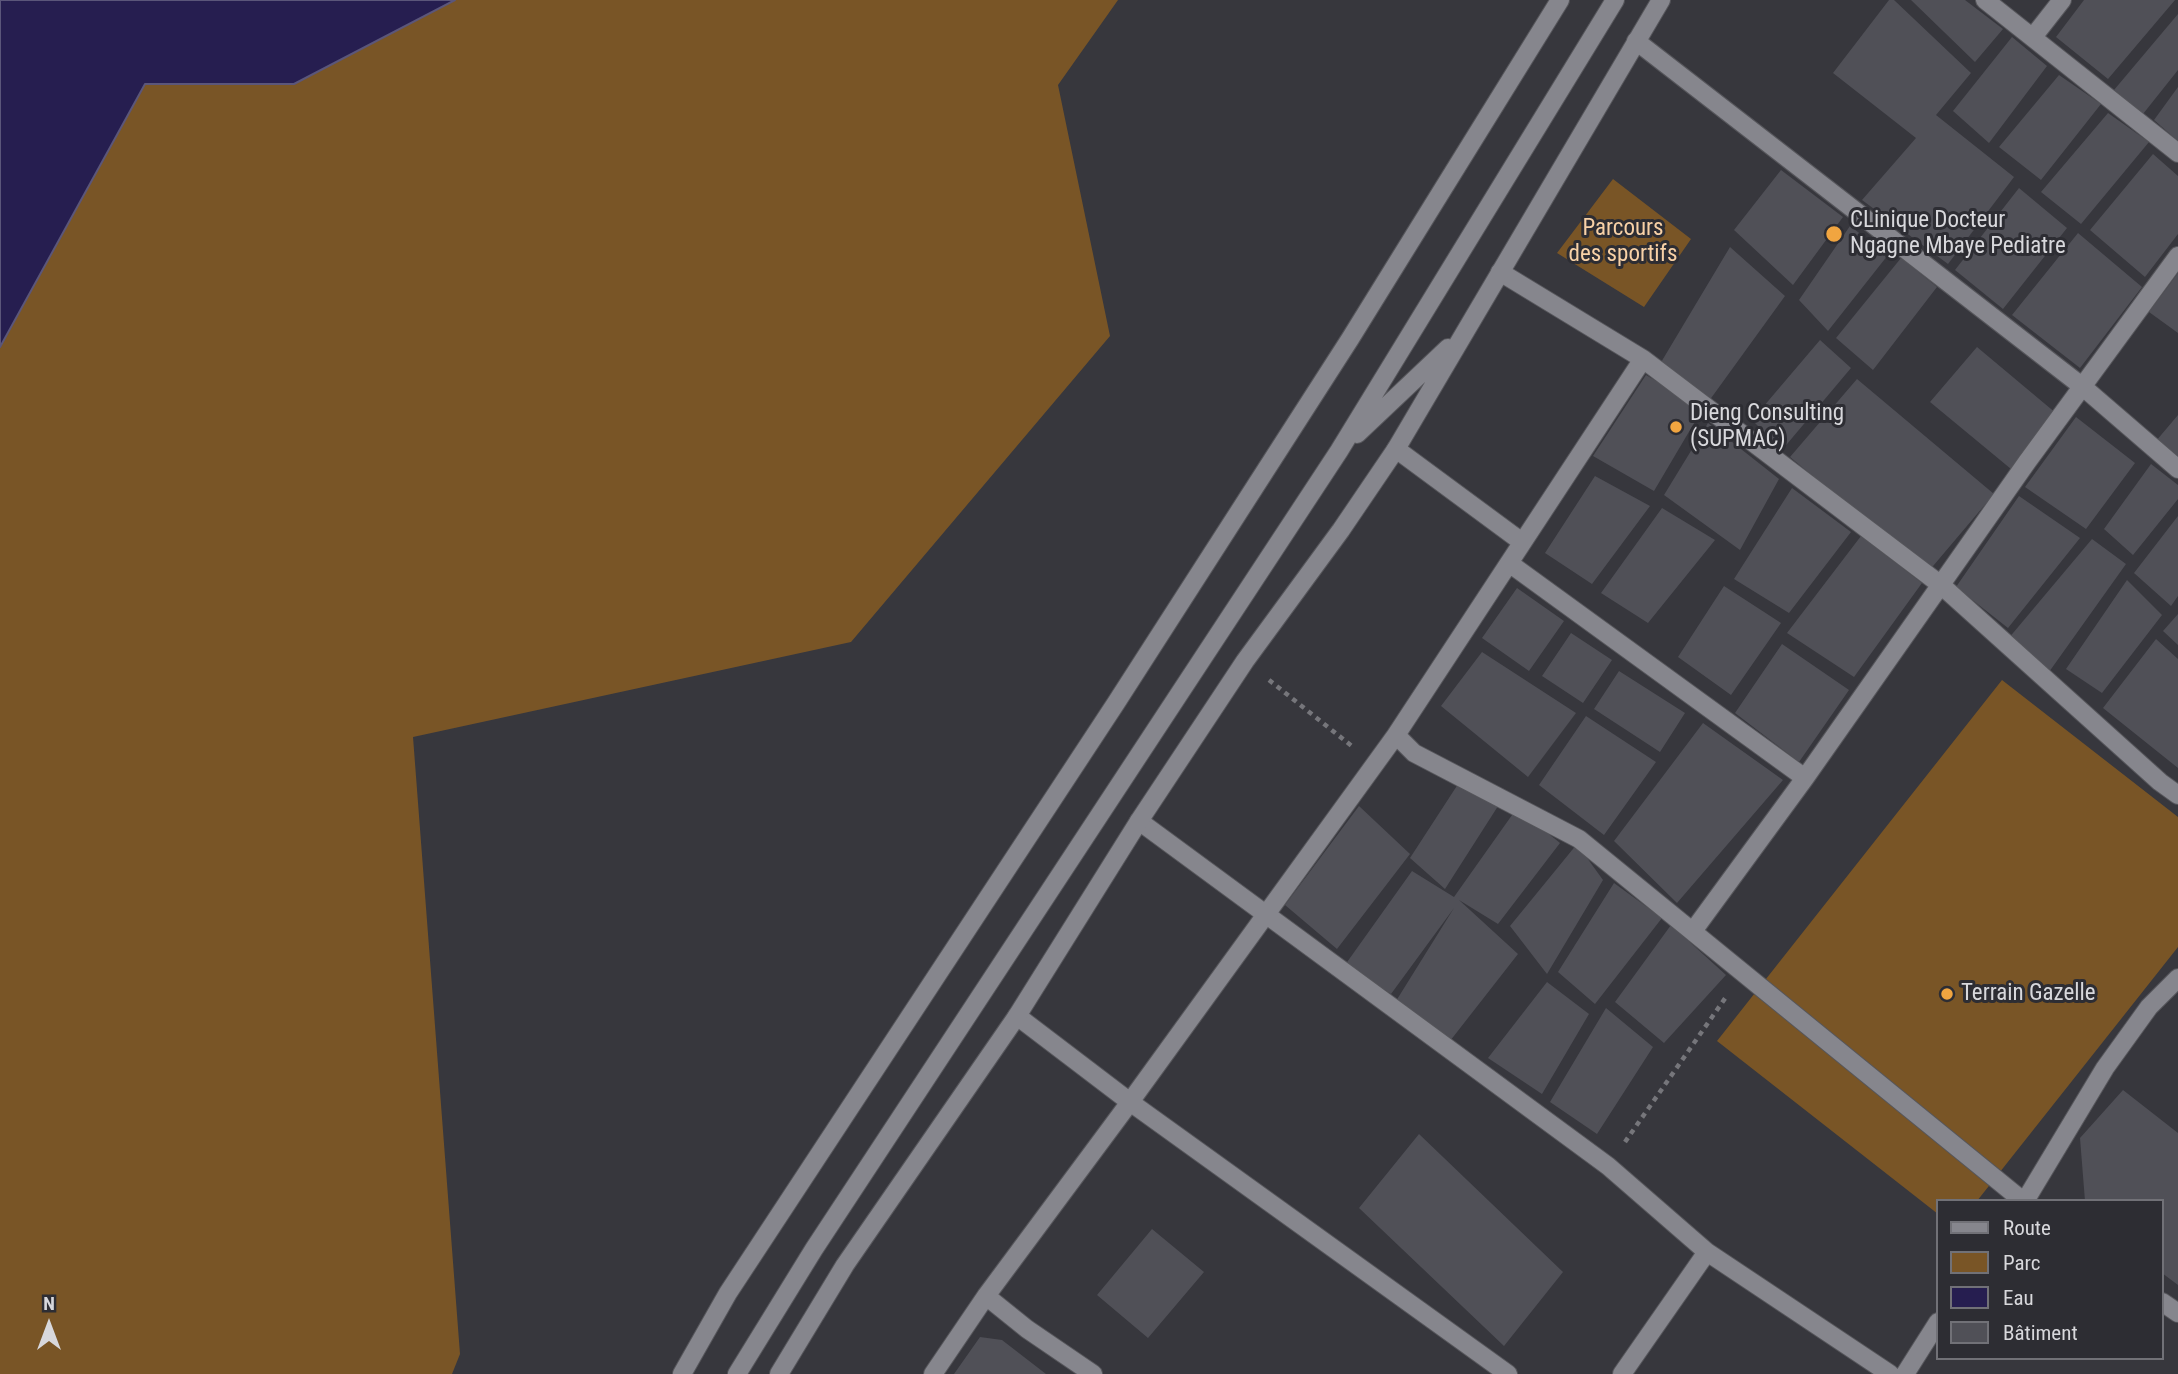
<!DOCTYPE html>
<meta charset="utf-8">
<style>
body{margin:0}
#map{position:relative;width:2178px;height:1374px;overflow:hidden;background:#37373d;font-family:"Roboto Condensed",sans-serif}
canvas{display:block}
.legend{position:absolute;left:1936px;top:1199px;width:228px;height:161px;box-sizing:border-box;background:#2d2d33;border:2px solid #717177;margin:0;padding:9px 12px;list-style:none;font-size:21px;color:#d8d8dc}
.legend li{display:flex;align-items:center;gap:14px;height:35px}
.legend b{width:35px;border:2px solid #717177}
.north{position:absolute;left:14px;top:1290px;width:70px;height:70px;-webkit-text-stroke:5px #2d2d33;paint-order:stroke;rotate:0deg;font-size:19px;font-weight:700;line-height:28px;text-align:center;color:#d8d8dc}
.north::after{content:'';display:block;margin:auto;width:24px;height:32px;background:#d8d8dc;clip-path:polygon(50% 0,100% 100%,50% 72%,0 100%)}
</style>
<div id="map">
<canvas width="2178" height="1374"></canvas>
<ul class="legend">
<li><b style="height:9px;background:#86868d"></b>Route</li>
<li><b style="height:19px;background:#795526"></b>Parc</li>
<li><b style="height:19px;background:#261e50"></b>Eau</li>
<li><b style="height:19px;background:#505057"></b>Bâtiment</li>
</ul>
<div class="north">N</div>
</div>
<script>
const ctx = document.querySelector('canvas').getContext('2d');
ctx.lineJoin = 'round';
function paint(path, color) { ctx.fillStyle = color; ctx.fill(path, 'evenodd'); }
const toPath = rows => new Path2D(rows.map(r => 'M' + r).join(''));
function trace(path, color, width, dash) { ctx.strokeStyle = color; ctx.lineWidth = width; ctx.lineCap = dash ? 'butt' : 'round'; ctx.setLineDash(dash || []); ctx.stroke(path); }
function label(font, color, halo, rows, align = 'center') {
  ctx.font = font + ' "Roboto Condensed",sans-serif'; ctx.lineWidth = 6; ctx.setLineDash([]); ctx.textBaseline = 'middle'; ctx.strokeStyle = halo; ctx.fillStyle = color; for (const [text, x, y, turn = 0] of rows) {
    ctx.save(); ctx.translate(x, y); ctx.rotate((+turn || 0) * Math.PI / 180); ctx.textAlign = isNaN(turn) ? turn : align; if (halo) ctx.strokeText(text, 0, 0); ctx.fillText(text, 0, 0); ctx.restore();
  }
}
paint(toPath([
 [455,0,1118,0,1058,85,1110,336,851,642,413,737,460,1354,452,1374,0,1374,0,347,145,84,294,83],
 [1613,179,1691,239,1644,307,1557,253],
 [2002,680,2178,817,2178,947,1977,1201,1938,1201,1938,1214,1717,1041]
]), '#795526');
const water = toPath([
 [0,0,455,0,294,84,145,84,0,347,0,0]
]);
paint(water, '#261e50');
trace(water, '#5b567a', 2);
paint(toPath([
 [1889,0,1894,0,1971,73,1936,115,2014,177,1948,264,1862,200,1916,138,1833,73],
 [1911,0,1965,0,2003,29,1975,62],
 [2084,0,2175,0,2108,79,2056,37],
 [2178,14,2178,70,2143,114,2114,90],
 [2012,37,2047,66,1989,143,1953,111],
 [2059,75,2101,104,2041,180,1999,147],
 [2178,87,2178,141,2154,120],
 [2108,113,2149,142,2081,224,2041,192],
 [2153,154,2178,176,2178,234,2145,277,2090,230],
 [1781,170,1843,217,1793,285,1734,230],
 [2019,188,2067,228,2003,309,1955,270],
 [1850,226,1888,255,1828,331,1799,300],
 [2078,233,2142,287,2080,368,2012,315],
 [1730,247,1785,296,1709,401,1660,364],
 [1901,258,1937,287,1873,370,1836,338],
 [2178,273,2178,333,2149,312],
 [1820,340,1851,368,1782,450,1752,420],
 [1977,347,2057,414,2011,469,1930,402],
 [1646,375,1703,408,1654,491,1593,456],
 [1857,379,1994,494,1928,572,1790,457],
 [2178,415,2178,460,2156,441],
 [2076,417,2135,463,2086,529,2025,487],
 [1708,423,1779,479,1740,550,1664,495],
 [2151,464,2178,485,2178,499,2133,555,2104,529],
 [1595,476,1650,506,1592,584,1545,553],
 [1792,488,1851,532,1789,613,1734,579],
 [2019,496,2080,538,2008,628,1956,587],
 [1662,508,1715,540,1648,623,1601,593],
 [2178,516,2178,596,2171,606,2134,573],
 [1861,536,1922,583,1854,677,1787,633],
 [2092,539,2126,564,2049,672,2008,639],
 [2127,580,2162,615,2102,693,2066,669],
 [1724,586,1781,623,1731,695,1678,657],
 [1517,588,1564,621,1529,671,1482,638],
 [2178,614,2178,645,2163,631],
 [1571,633,1612,660,1583,703,1542,676],
 [2156,639,2178,659,2178,768,2103,708],
 [1782,644,1849,690,1799,762,1735,713],
 [1482,652,1576,713,1528,777,1441,706],
 [1619,671,1685,713,1660,752,1594,709],
 [1586,716,1656,762,1604,835,1539,785],
 [1703,723,1783,780,1677,903,1614,841],
 [1462,778,1500,803,1445,889,1410,858],
 [1359,806,1410,854,1337,949,1285,905],
 [1517,808,1560,843,1498,924,1459,900,1518,954,1450,1041,1396,1001,1454,908,1391,994,1345,965,1412,871,1454,897],
 [1577,844,1603,880,1547,974,1510,926],
 [1614,883,1662,918,1595,1004,1558,972],
 [1671,925,1726,975,1664,1043,1615,1002],
 [1547,982,1589,1014,1542,1094,1488,1058],
 [1606,1008,1653,1047,1597,1134,1550,1102],
 [2123,1090,2178,1133,2178,1285,2162,1273,2162,1201,2085,1201,2080,1138],
 [1419,1134,1563,1272,1504,1346,1359,1208],
 [1152,1229,1204,1272,1148,1338,1097,1295],
 [980,1337,1002,1340,1046,1374,954,1374]
]), '#505057');
const street = toPath([
 [1985,0,2178,153],
 [2033,37,2062,0],
 [1636,41,2083,387,2178,469],
 [1500,272,1643,359,1941,585,2160,782,2178,795],
 [1396,449,1522,542],
 [1509,563,1805,778],
 [1396,735,1643,359],
 [1139,821,1608,1166,1707,1252,1890,1374],
 [1693,931,1805,778,2027,462,2178,256],
 [1017,1016,1130,1102,1508,1374],
 [2025,1201,2105,1068,2149,1007,2178,978],
 [986,1296,1027,1329,1093,1374],
 [2162,1302,2178,1313],
 [933,1374,986,1296,1130,1102,1396,735,1414,753,1579,839,2023,1201],
 [1622,1374,1707,1252],
 [1905,1374,1938,1322]
]);
const secondary = toPath([
 [1357,434,1448,348],
 [682,1374,728,1293,1116,703,1350,339,1560,0],
 [737,1374,814,1249,1339,451,1615,0],
 [779,1374,845,1265,1017,1016,1139,821,1245,661,1341,530,1396,449,1661,0]
]);
trace(street, '#56565b', 20);
trace(secondary, '#56565b', 20);
trace(toPath([
 [1269,680,1353,747],
 [1625,1142,1726,997]
]), '#76767b', 4.5, [5, 5]);
trace(street, '#86868d', 18);
trace(secondary, '#86868d', 18);
for (const [x, y, r, color] of [
 [1834,234,9,"#f1a540"],
 [1676,427,7,"#f1a540"],
 [1947,994,7,"#f1a540"]
]) { const dot = new Path2D(); dot.arc(x, y, r, 0, 2 * Math.PI); ctx.fillStyle = color; ctx.fill(dot); trace(dot, '#2d2d33', 2.5); }
label('23px', '#d8d8dc', '#2d2d33', [
 ["CLinique Docteur",1850,221],
 ["Ngagne Mbaye Pediatre",1850,247],
 ["Dieng Consulting",1690,414],
 ["(SUPMAC)",1690,440],
 ["Terrain Gazelle",1961,994]
], 'left');
label('23px', '#f8d1a6', '#2d2d33', [
 ["Parcours",1623,229],
 ["des sportifs",1623,255]
]);
</script>
